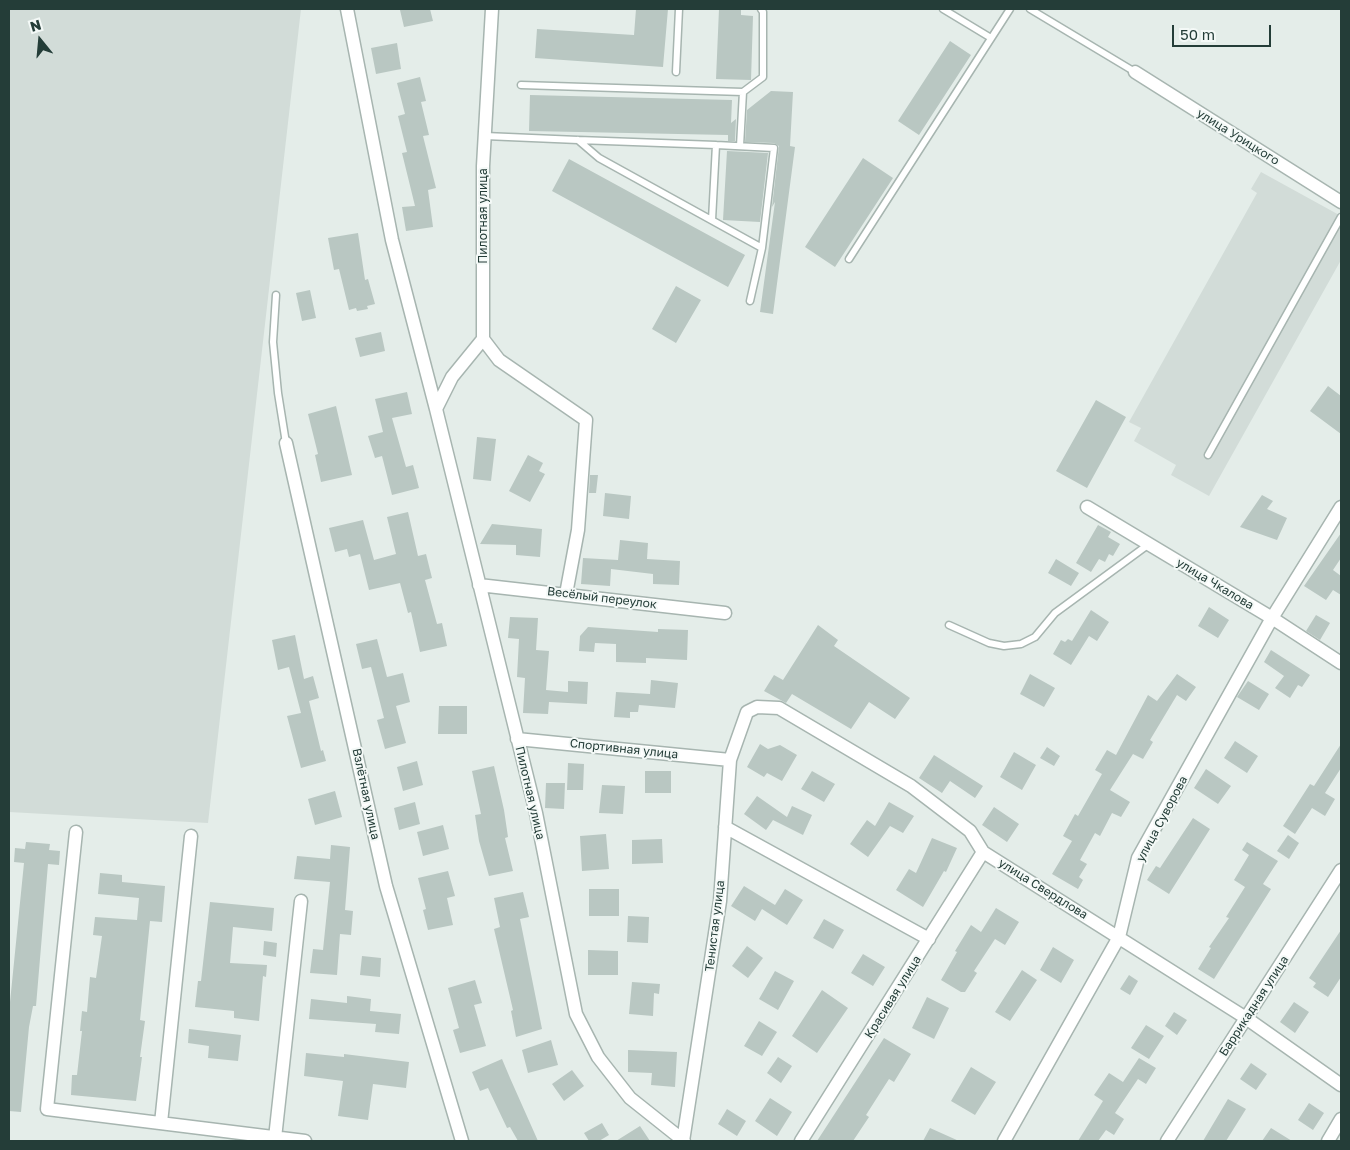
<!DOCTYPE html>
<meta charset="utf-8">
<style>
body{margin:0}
#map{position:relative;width:1350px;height:1150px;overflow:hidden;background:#e4ede9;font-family:"Golos Text",sans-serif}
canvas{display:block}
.frame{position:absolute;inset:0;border:10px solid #243d38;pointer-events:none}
.north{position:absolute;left:15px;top:15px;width:50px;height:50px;-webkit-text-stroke:4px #f4f9f7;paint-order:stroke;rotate:343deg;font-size:14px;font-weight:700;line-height:20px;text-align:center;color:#243d38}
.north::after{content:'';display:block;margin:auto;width:18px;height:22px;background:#243d38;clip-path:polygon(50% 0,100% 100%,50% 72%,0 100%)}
.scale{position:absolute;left:1172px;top:25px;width:99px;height:22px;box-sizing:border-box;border:2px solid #243d38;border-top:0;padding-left:6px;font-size:15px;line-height:18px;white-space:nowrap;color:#243d38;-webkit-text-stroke:4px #f4f9f7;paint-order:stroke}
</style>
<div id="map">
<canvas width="1350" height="1150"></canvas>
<div class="frame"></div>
<div class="north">N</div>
<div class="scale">50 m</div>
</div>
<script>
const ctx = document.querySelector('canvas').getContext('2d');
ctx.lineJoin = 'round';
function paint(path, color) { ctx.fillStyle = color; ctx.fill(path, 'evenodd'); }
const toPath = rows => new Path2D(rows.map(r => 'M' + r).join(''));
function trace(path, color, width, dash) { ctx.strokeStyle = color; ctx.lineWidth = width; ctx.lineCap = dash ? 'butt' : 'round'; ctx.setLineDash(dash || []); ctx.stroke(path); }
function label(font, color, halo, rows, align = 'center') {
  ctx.font = font + ' "Golos Text",sans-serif'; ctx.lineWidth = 4; ctx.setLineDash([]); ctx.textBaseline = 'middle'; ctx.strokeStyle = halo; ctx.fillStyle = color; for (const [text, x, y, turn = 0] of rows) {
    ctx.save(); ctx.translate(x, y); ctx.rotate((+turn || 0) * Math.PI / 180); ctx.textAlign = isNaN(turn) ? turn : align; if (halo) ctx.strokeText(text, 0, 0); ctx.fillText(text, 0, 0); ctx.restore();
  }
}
paint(toPath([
 [9,9,301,9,208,823,9,812],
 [1261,172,1341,216,1341,260,1209,496,1171,475,1176,465,1134,441,1141,428,1129,422,1257,193,1251,189]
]), '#d2dcd8');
paint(toPath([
 [407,9,430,9,433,21,404,27,400,10],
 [636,9,668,9,663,67,535,58,537,29,634,35],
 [719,9,741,9,741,15,753,16,751,80,716,79],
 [950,41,971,55,919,135,898,121],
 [397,43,401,69,376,74,371,48],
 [420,77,426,101,421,102,429,135,423,136,436,188,428,190,433,227,406,231,402,207,415,206,402,153,407,152,398,116,405,114,397,83],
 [771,91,793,92,790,146,795,147,773,314,760,312,775,202,772,207,779,146,774,143,745,142,747,110],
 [530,95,732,100,731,123,736,119,735,141,728,141,728,135,529,131],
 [727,151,768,153,760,222,723,220],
 [863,158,893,178,835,267,805,247],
 [569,159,745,255,728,287,552,191],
 [358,233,365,280,368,279,375,304,367,306,368,309,357,311,356,308,349,310,339,269,334,270,328,238],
 [676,286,701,300,676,343,652,329],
 [310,290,316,318,302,321,296,293],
 [381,332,385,351,360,357,355,338],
 [1328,386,1341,396,1341,434,1310,411],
 [407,392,412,414,392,418,406,467,413,465,419,488,392,495,382,456,375,458,368,436,383,432,375,399],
 [1096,400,1126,417,1087,488,1056,471],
 [336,406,352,475,321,482,315,455,318,454,308,414],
 [477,437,496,439,491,481,473,479],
 [528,455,543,463,539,471,545,474,530,502,509,491],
 [590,475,598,475,596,493,589,493],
 [605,493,631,496,629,519,603,516],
 [1262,495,1273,501,1267,509,1287,518,1277,540,1240,527],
 [408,512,418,556,426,554,432,578,425,580,437,624,442,623,447,646,420,652,411,612,408,613,400,583,369,590,360,554,349,557,347,549,335,552,329,528,363,520,374,560,396,554,387,517],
 [492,524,542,529,540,557,516,555,516,545,480,544],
 [1098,525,1111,532,1108,537,1120,544,1113,556,1109,554,1105,562,1099,559,1091,572,1076,563],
 [1341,533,1341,558,1333,570,1341,576,1341,595,1333,590,1326,600,1304,586],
 [620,540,648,543,647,559,680,561,679,585,653,584,653,574,611,569,610,586,581,584,583,558,618,560],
 [1056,559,1079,573,1071,586,1048,573],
 [1209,607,1229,620,1218,638,1198,626],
 [1091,610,1109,622,1097,641,1089,636,1071,665,1053,654,1061,640,1065,642,1068,639,1072,641],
 [1316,615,1330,623,1320,640,1306,631],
 [510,617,538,618,536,650,549,651,546,690,568,692,568,681,588,682,587,704,549,702,548,714,523,713,525,678,517,677,519,639,508,638],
 [818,625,838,640,834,646,910,698,895,719,869,702,851,729,792,694,786,703,764,691,774,675,783,680],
 [588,627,658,632,658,629,688,630,687,660,646,658,646,663,616,662,616,644,595,643,594,652,579,651,580,636],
 [295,635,304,679,313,676,319,698,309,701,321,751,323,750,326,761,301,768,287,716,301,713,289,667,278,670,272,640],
 [377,639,387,677,403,673,410,702,396,706,406,743,385,749,377,720,384,718,371,667,362,669,356,644],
 [1271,650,1310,675,1302,687,1298,685,1290,698,1275,688,1284,676,1264,662],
 [1030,674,1055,688,1044,707,1020,694],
 [1177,674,1196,687,1186,701,1177,695,1150,740,1153,742,1143,759,1133,754,1110,790,1130,802,1121,817,1112,813,1100,836,1095,833,1080,860,1087,864,1079,877,1083,880,1078,889,1052,874,1072,841,1063,836,1075,814,1078,816,1102,774,1095,770,1107,750,1116,755,1148,695,1157,701],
 [651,680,678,683,675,708,639,705,638,712,630,712,630,718,614,717,616,692,650,694],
 [1248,681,1269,694,1259,710,1237,697],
 [439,706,467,706,467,734,438,734],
 [1235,741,1258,756,1247,773,1224,758],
 [760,744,768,749,780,745,797,755,782,781,767,773,764,777,747,767],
 [1341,744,1341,768,1325,793,1335,799,1325,816,1312,808,1295,834,1283,826,1310,784,1314,786],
 [1047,747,1060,756,1054,766,1040,758],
 [1014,752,1036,765,1022,790,1000,777],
 [934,755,983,786,975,798,950,781,942,793,919,778],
 [417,761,423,785,403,791,397,767],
 [568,763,584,764,583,790,567,790],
 [494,766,504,810,508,837,505,838,513,871,489,876,479,841,475,815,481,814,472,771],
 [1206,769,1231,786,1218,804,1194,788],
 [645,771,671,771,671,793,645,793],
 [812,771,835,784,824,802,801,789],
 [546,783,565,783,564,809,545,808],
 [602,785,625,786,623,814,599,813],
 [335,791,342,817,315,825,308,799],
 [757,796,787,817,792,806,812,815,803,835,773,820,766,830,744,814],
 [415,802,420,824,399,830,394,808],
 [889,802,914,816,903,833,890,826,868,857,850,844,867,820,875,826],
 [994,807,1019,824,1007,842,982,825],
 [1193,818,1210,829,1169,894,1147,880,1156,866,1160,868],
 [443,825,449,849,423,856,417,832],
 [606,834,609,869,582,871,580,836],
 [1288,835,1299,843,1289,859,1277,851],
 [932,838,957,848,946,872,944,871,923,907,896,890,909,869,916,873],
 [662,839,663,863,632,864,632,840],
 [26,842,50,844,49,850,60,851,59,865,48,864,36,1006,33,1006,29,1027,21,1112,9,1111,9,1012,24,863,14,862,15,848,25,849],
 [1247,842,1278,861,1263,884,1271,889,1214,979,1198,969,1211,948,1209,947,1229,918,1226,917,1245,887,1234,880,1249,855,1242,850],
 [331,845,350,847,345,910,353,911,351,935,340,934,337,975,310,973,313,949,323,950,330,882,294,879,297,856,330,859],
 [448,871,455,896,447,898,453,925,428,930,423,910,426,909,418,878],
 [100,873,122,875,122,882,165,886,162,922,150,921,140,1020,145,1021,140,1057,142,1057,136,1101,71,1095,72,1075,77,1075,82,1031,80,1031,82,1011,87,1012,90,977,96,978,102,936,93,935,95,917,137,920,139,898,98,894],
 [744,886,775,905,785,889,803,900,787,925,762,909,755,921,731,906],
 [589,889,619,889,619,916,589,916],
 [523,892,529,917,520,919,542,1029,516,1037,511,1011,513,1010,494,929,500,927,494,898],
 [210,902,274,908,272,931,233,927,230,963,267,965,266,977,263,976,259,1021,234,1018,234,1011,195,1007,198,981,201,981],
 [996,908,1019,922,1005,945,995,939,974,971,977,973,965,992,961,992,941,980,957,952,955,951,971,925,981,932],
 [628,916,649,917,648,943,627,942],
 [824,919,844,930,833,949,813,938],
 [1341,930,1341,977,1328,997,1313,987,1316,983,1309,978],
 [264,941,277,943,276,957,263,955],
 [747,946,763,958,748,978,732,966],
 [1053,947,1074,960,1061,983,1040,970],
 [588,950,618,951,618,975,588,975],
 [863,954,885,967,873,986,851,973],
 [362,956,381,958,380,977,360,975],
 [1022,970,1037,980,1010,1021,995,1012],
 [775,971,794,981,778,1010,759,999],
 [1129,975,1138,981,1130,995,1120,989],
 [475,980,482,1003,474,1005,486,1046,460,1053,453,1030,459,1028,448,988],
 [632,982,660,984,659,994,654,993,653,1016,629,1014],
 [822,990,848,1008,817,1053,792,1036],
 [347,996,371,999,370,1011,401,1014,399,1034,375,1032,376,1024,309,1019,311,999,347,1003],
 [927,997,949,1008,934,1039,912,1028],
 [1294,1002,1309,1012,1295,1033,1280,1022],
 [1174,1012,1187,1020,1177,1035,1165,1026],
 [759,1021,777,1032,762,1056,744,1046],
 [1146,1025,1164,1036,1149,1059,1131,1048],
 [189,1029,241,1035,238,1061,208,1058,209,1046,188,1043],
 [884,1038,911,1054,894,1082,889,1079,866,1115,869,1117,853,1141,817,1141],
 [551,1040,558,1065,528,1073,522,1050],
 [628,1050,677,1052,675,1087,651,1085,652,1073,628,1072],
 [306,1053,344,1057,344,1054,409,1062,406,1088,373,1084,368,1120,338,1116,343,1081,304,1076],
 [778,1057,792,1066,781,1083,767,1073],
 [1139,1058,1156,1068,1146,1084,1138,1079,1115,1113,1124,1119,1114,1135,1106,1130,1098,1141,1078,1141,1103,1101,1094,1095,1109,1073,1123,1082],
 [502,1059,510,1078,538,1141,518,1141,510,1127,507,1128,488,1088,480,1091,472,1072],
 [1251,1063,1267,1074,1256,1090,1240,1079],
 [971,1067,996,1082,975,1115,951,1101],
 [572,1070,584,1086,564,1101,552,1084],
 [770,1098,792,1112,777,1136,755,1121],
 [1228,1099,1246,1109,1226,1141,1203,1141],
 [1309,1103,1324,1113,1313,1130,1298,1120],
 [727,1109,746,1121,737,1136,718,1124],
 [602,1123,609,1135,599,1141,589,1141,584,1133],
 [640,1126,650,1141,616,1141],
 [930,1128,959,1141,923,1141],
 [1271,1128,1292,1141,1262,1141]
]), '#b9c7c2');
const service = toPath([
 [943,9,991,38],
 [1030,9,1135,72],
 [676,72,679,9],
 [521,85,743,92,763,77,763,12,761,9],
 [485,136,578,140,716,145,774,148,762,248,599,158,578,140],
 [740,146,743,92],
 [712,220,716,145],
 [849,259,1010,9],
 [276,295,273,342,278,393,286,443],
 [750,301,762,248],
 [1208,455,1341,217],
 [949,625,989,643,1004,646,1021,644,1035,637,1055,613,1149,544]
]);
const minor = toPath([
 [347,9,392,240,436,409],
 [492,9,483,166,483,339,452,377,436,409,536,813,576,1014,598,1057,630,1098,684,1141],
 [1135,72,1341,202],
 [483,339,499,360,586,420,578,530,566,594],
 [286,443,386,886,462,1141],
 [1087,507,1272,618,1341,663],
 [479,585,725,613],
 [517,739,730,760],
 [725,827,929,939],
 [76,832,47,1109,305,1141],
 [161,1123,191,836],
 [275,1138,301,901],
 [683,1141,720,901,730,760,747,712,757,707,779,708,911,786,970,831,983,852,1246,1018,1341,1085],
 [801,1141,983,852],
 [1004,1141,1119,937,1138,858,1272,618,1341,507],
 [1167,1141,1341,870],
 [1328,1141,1341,1119]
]);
trace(service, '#a7b5b0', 9);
trace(minor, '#a7b5b0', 15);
trace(service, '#fff', 6);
trace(minor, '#fff', 12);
label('12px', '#243d38', '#f4f9f7', [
 ["улица Урицкого",1238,137,32],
 ["Пилотная улица",483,216,-90],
 ["улица Чкалова",1215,584,31],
 ["Весёлый переулок",602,598,7],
 ["Спортивная улица",624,749,6],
 ["Пилотная улица",530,793,77],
 ["Взлётная улица",366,794,78],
 ["улица Суворова",1162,819,-62],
 ["улица Свердлова",1043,889,32],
 ["Тенистая улица",715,926,-83],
 ["Красивая улица",893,997,-58],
 ["Баррикадная улица",1254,1006,-57]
]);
</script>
